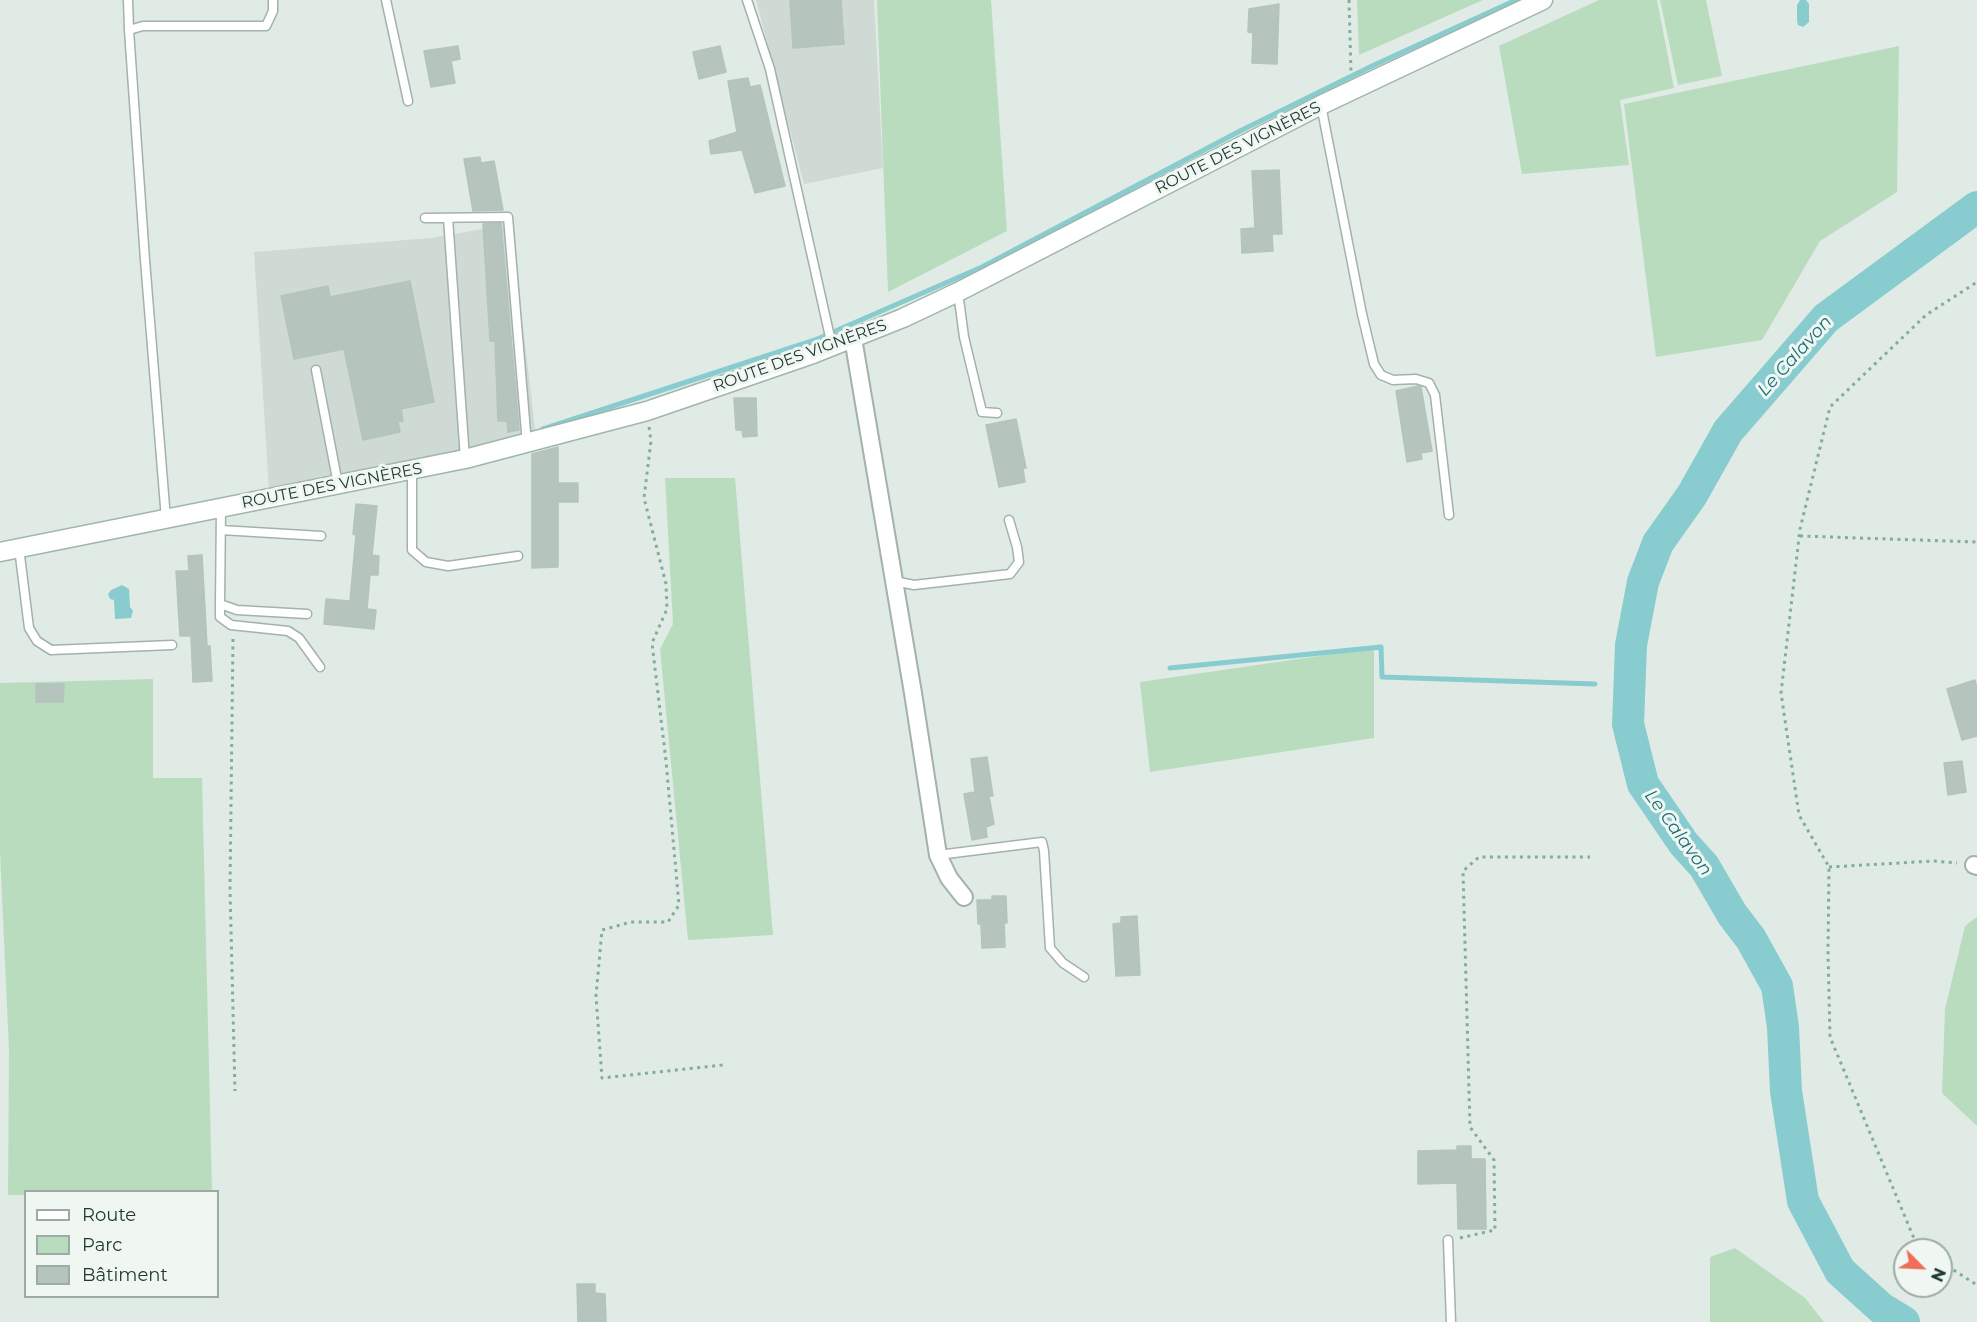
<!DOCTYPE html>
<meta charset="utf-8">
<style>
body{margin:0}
#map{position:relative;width:1977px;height:1322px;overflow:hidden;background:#e0ebe5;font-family:Montserrat,sans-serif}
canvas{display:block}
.legend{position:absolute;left:24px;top:1190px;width:195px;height:108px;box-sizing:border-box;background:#f0f7f3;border:2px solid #9daba5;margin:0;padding:8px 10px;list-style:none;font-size:18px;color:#213a31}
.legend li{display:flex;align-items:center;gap:12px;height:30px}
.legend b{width:30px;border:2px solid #9daba5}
.north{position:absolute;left:1893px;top:1238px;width:60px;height:60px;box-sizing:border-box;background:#f0f7f3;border:2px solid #9daba5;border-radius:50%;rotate:114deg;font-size:16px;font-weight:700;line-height:24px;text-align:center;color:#213a31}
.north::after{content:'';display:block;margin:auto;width:21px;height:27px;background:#ef6e59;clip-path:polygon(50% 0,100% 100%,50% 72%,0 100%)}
</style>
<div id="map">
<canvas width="1977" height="1322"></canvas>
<ul class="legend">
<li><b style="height:8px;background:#fff"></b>Route</li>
<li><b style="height:16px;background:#b9dcbf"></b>Parc</li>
<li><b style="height:16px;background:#b5c5bd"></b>Bâtiment</li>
</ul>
<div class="north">N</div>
</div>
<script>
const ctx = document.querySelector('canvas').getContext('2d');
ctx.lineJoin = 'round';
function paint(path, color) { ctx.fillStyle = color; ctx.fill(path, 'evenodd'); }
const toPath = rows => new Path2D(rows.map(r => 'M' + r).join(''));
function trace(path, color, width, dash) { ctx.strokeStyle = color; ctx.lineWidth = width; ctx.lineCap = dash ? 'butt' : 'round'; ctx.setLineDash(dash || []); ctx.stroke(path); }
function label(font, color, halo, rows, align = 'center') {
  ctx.font = font + ' Montserrat,sans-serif'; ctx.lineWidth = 6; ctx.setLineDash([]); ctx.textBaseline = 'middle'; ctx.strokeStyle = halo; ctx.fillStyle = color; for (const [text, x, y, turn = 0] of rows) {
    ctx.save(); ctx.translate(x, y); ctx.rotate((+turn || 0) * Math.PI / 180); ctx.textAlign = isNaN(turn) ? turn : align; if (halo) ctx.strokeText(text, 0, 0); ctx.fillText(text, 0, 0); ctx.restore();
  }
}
paint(toPath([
 [756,0,874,0,883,168,804,184],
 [511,224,536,437,269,490,254,252,431,238]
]), '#cedad3');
paint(toPath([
 [877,0,991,0,1007,231,888,292],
 [1357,0,1483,0,1359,55],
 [1599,0,1657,0,1674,88,1620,100,1629,165,1522,174,1499,46],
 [1660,0,1706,0,1722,76,1678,85],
 [1899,46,1897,192,1820,241,1762,340,1656,357,1624,104],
 [665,478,735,478,773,935,688,940,660,649,673,624],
 [1374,648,1374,738,1150,772,1140,682],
 [153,679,153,778,202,778,212,1191,26,1192,25,1195,8,1195,9,1050,0,852,0,683],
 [1977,917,1977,1126,1942,1093,1945,1009,1965,926],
 [1735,1248,1805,1298,1824,1322,1710,1322,1710,1257]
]), '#b9dcbf');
paint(toPath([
 [1800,0,1806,0,1809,4,1809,22,1803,27,1798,25,1797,21,1797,5],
 [122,585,129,589,130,607,133,611,131,618,115,619,114,600,110,599,108,594,111,590]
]), '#88cccf');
trace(toPath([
 [543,429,815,340,982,267,1240,131,1372,66,1516,0],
 [1170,668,1381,647,1382,677,1595,684]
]), '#88cccf', 5);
trace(toPath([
 [1904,1322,1881,1308,1840,1271,1803,1201,1786,1091,1783,1027,1777,986,1751,939,1732,914,1704,866,1684,844,1643,784,1628,724,1631,645,1643,582,1658,543,1692,495,1728,431,1826,318,1977,207]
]), '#88cccf', 32);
const building = toPath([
 [790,0,841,0,844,44,793,48,790,0],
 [1279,4,1277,64,1252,63,1253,33,1248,32,1249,9,1279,4],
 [458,46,460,59,451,61,455,83,431,87,424,51,458,46],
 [720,46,726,72,699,79,693,52,720,46],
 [748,78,750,87,760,85,785,186,755,193,742,150,711,154,709,141,737,132,728,81,748,78],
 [480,157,481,163,494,161,503,210,473,211,464,159,480,157],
 [1279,170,1282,234,1272,234,1273,251,1242,253,1241,229,1255,228,1252,171,1279,170],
 [501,223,519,430,508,432,507,421,498,421,495,341,490,341,483,224,501,223],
 [410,281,434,402,401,409,403,421,398,422,400,432,363,440,344,349,294,359,281,296,328,286,330,297,410,281],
 [1418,386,1421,387,1432,451,1421,453,1422,459,1407,462,1396,391,1418,386],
 [734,398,756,398,757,436,743,437,742,430,736,430,734,398],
 [1016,419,1026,468,1023,468,1025,482,999,487,986,425,1016,419],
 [558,447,558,483,578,483,578,502,558,502,558,567,532,568,532,454,558,447],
 [356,504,377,506,372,555,379,556,378,575,370,575,367,609,376,610,374,629,324,624,326,599,350,601,356,535,353,534,356,504],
 [202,555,207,646,210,646,212,681,193,682,191,636,180,636,176,571,189,571,188,556,202,555],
 [1975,680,1977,688,1977,736,1962,740,1947,689,1975,680],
 [36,684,64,684,63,702,36,702,36,684],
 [987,757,993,796,989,796,994,824,986,827,987,837,972,840,964,794,975,792,971,759,987,757],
 [1962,761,1966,792,1948,795,1944,763,1962,761],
 [992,896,1006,896,1007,923,1004,923,1005,947,982,948,981,924,978,924,977,900,992,900,992,896],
 [1137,916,1140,975,1116,976,1113,924,1121,923,1121,917,1137,916],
 [1457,1146,1471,1146,1471,1159,1485,1159,1486,1229,1458,1229,1457,1183,1418,1184,1418,1151,1457,1150,1457,1146],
 [577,1284,595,1284,595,1293,605,1294,606,1322,578,1322,577,1284]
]);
paint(building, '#b5c5bd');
trace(building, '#b2c4bb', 1.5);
const lane = toPath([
 [128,0,129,30],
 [386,0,408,101],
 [747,0,770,69,832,346],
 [1321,105,1362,314,1374,364,1381,375,1393,380,1416,379,1429,383,1435,395,1449,515],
 [425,218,508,217,527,444],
 [448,218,465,459],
 [958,292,964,337,982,412,997,413],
 [316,370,338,484],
 [412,471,412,550,426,562,448,566,518,556],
 [221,508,220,604,237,610,307,614],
 [166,519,145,260,129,30,143,26,266,26,273,11,273,0],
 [221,530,321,536],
 [19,548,29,628,37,641,51,650,172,645],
 [894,581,914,585,1010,574,1019,562,1017,547,1009,520],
 [220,604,220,617,231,625,288,631,299,638,320,667],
 [938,855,1042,842,1044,851,1050,948,1063,963,1084,977],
 [1448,1240,1451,1322]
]);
const street = toPath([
 [853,338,913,693,938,855,949,878,964,897],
 [1974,865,1977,866]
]);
const secondary = toPath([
 [0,552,465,459,647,411,813,354,903,318,958,292,1321,105,1543,0]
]);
trace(lane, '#a3b2ab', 11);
trace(street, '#a3b2ab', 20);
trace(secondary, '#9fb6ab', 21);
trace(toPath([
 [1349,0,1351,73],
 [649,427,651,441,644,498,666,584,667,609,652,643,666,761,679,905,668,922,631,922,602,930,596,996,602,1078,723,1065],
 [1800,536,1977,542],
 [233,639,230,889,235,1091],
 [1829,867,1934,861,1957,863],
 [1460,1238,1495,1230,1494,1160,1470,1127,1463,871,1479,857,1590,857],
 [1921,1250,1918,1248,1830,1037,1828,952,1829,867,1799,815,1781,693,1800,529,1830,407,1926,315,1977,282],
 [1941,1262,1977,1285]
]), '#81ae9b', 3, [3, 4.5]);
trace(lane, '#fff', 8);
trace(street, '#fff', 16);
trace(secondary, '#fff', 18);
label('16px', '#213a31', '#f0f7f3', [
 ["ROUTE DES VIGNÈRES",1238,148,-27],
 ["ROUTE DES VIGNÈRES",800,356,-20],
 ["ROUTE DES VIGNÈRES",332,486,-11]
]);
label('italic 18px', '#1c6f75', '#f0f7f3', [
 ["Le Calavon",1795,356,-48],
 ["Le Calavon",1678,833,54]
]);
</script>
